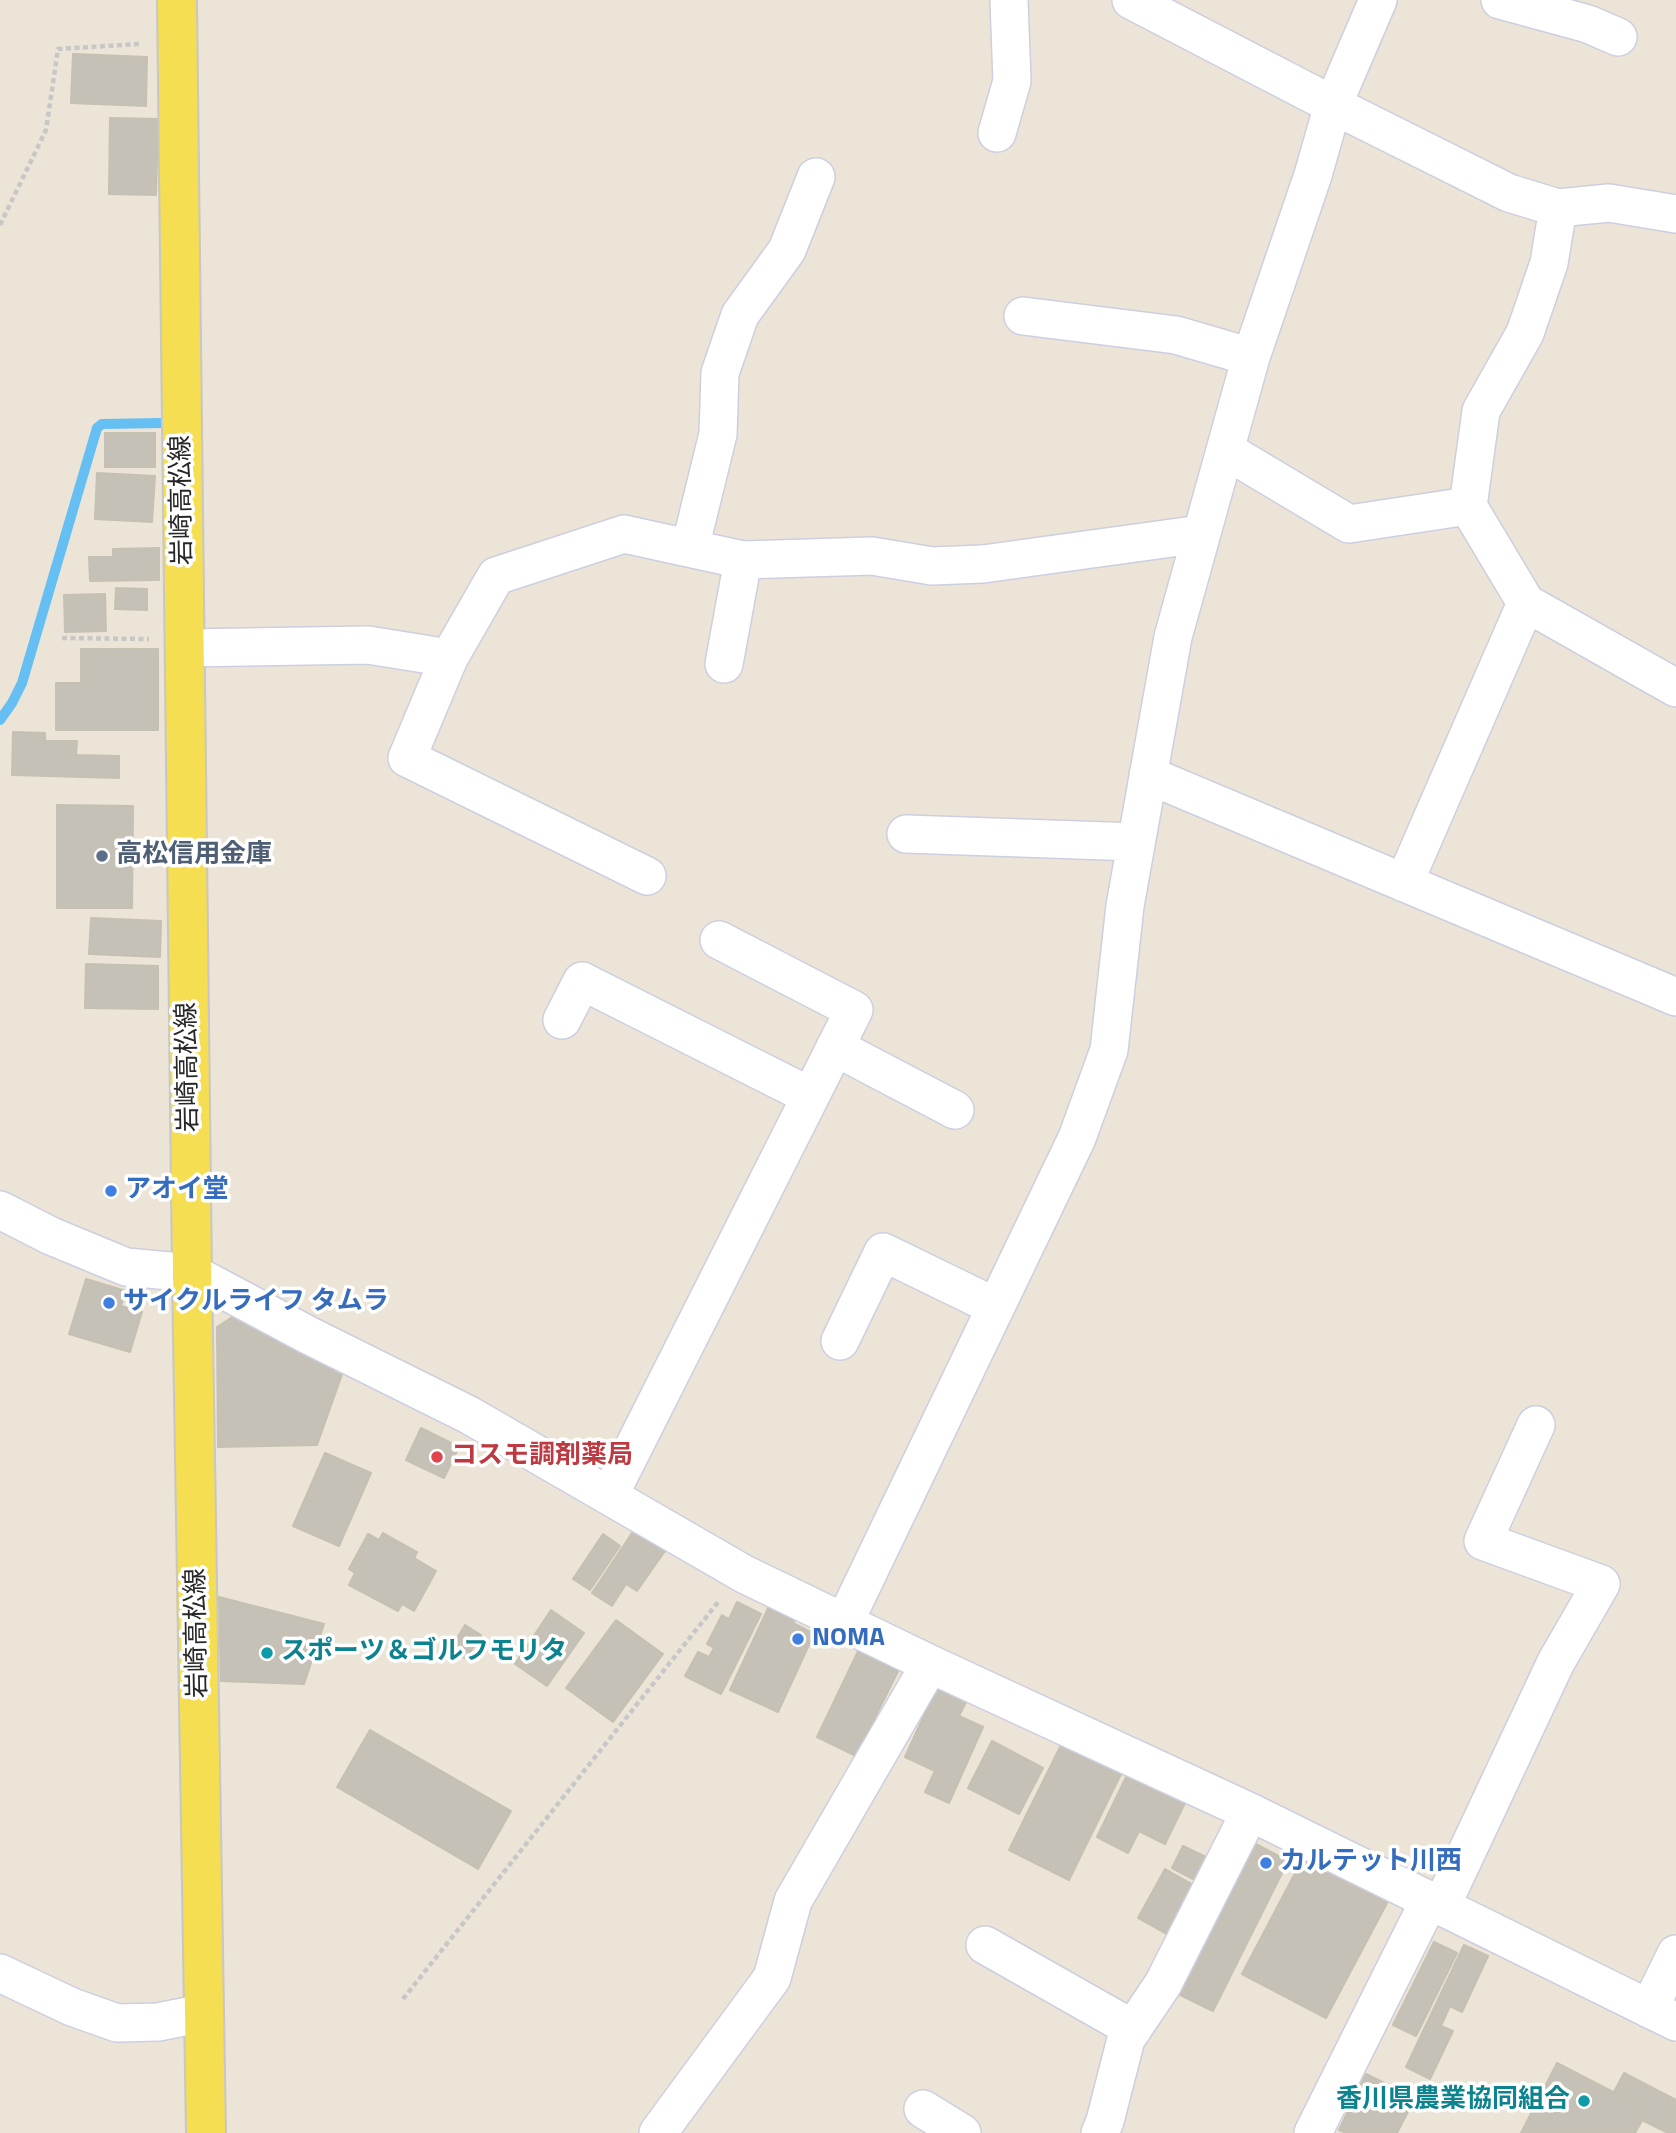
<!DOCTYPE html>
<meta charset="utf-8">
<style>
body{margin:0}
canvas{display:block;background:#ebe4d7}
</style>
<canvas width="1676" height="2133"></canvas>
<script>
const ctx = document.querySelector('canvas').getContext('2d');
ctx.lineJoin = 'round';
const toPath = rows => new Path2D(rows.map(r => 'M' + r).join(''));
function trace(path, color, width, dash) { ctx.strokeStyle = color; ctx.lineWidth = width; ctx.lineCap = dash ? 'butt' : 'round'; ctx.setLineDash(dash || []); ctx.stroke(path); }
function paint(path, color) { ctx.fillStyle = color; ctx.fill(path, 'evenodd'); }
function label(font, color, halo, rows, align = 'center') {
  ctx.font = font + ' "Titillium Web","Noto Sans JP",sans-serif'; ctx.lineWidth = 7; ctx.setLineDash([]); ctx.textBaseline = 'middle'; ctx.strokeStyle = halo; ctx.fillStyle = color; for (const [text, x, y, turn = 0] of rows) {
    ctx.save(); ctx.translate(x, y); ctx.rotate((+turn || 0) * Math.PI / 180); ctx.textAlign = isNaN(turn) ? turn : align; if (halo) ctx.strokeText(text, 0, 0); ctx.fillText(text, 0, 0); ctx.restore();
  }
}
trace(toPath([
 [0,720,12,703,22,683,97,428,102,424,162,423]
]), '#65bff2', 10);
const building = toPath([
 [73,54,147,57,146,106,71,103,73,54],
 [110,118,158,119,156,195,109,194,110,118],
 [105,433,155,433,155,467,105,467,105,433],
 [97,473,155,476,152,522,95,519,97,473],
 [159,548,159,580,90,581,89,557,113,557,113,549,159,548],
 [116,588,147,589,147,610,115,609,116,588],
 [105,594,106,631,65,632,64,595,105,594],
 [81,649,158,649,158,730,56,730,56,683,81,683,81,649],
 [13,732,45,733,45,741,77,741,76,755,119,756,119,778,12,775,13,732],
 [57,805,133,806,132,908,57,908,57,805],
 [91,918,161,921,160,957,89,954,91,918],
 [86,964,158,966,158,1009,85,1008,86,964],
 [86,1279,126,1291,121,1306,142,1312,130,1352,69,1334,86,1279],
 [237,1314,345,1366,317,1445,218,1447,217,1327,237,1314],
 [421,1428,459,1447,444,1478,406,1460,421,1428],
 [325,1453,371,1473,339,1546,293,1526,325,1453],
 [634,1530,665,1551,637,1591,626,1584,612,1606,592,1593,634,1530],
 [383,1533,417,1552,414,1558,436,1571,414,1611,402,1604,398,1611,349,1585,355,1573,349,1569,368,1534,379,1540,383,1533],
 [603,1534,620,1546,590,1590,573,1579,603,1534],
 [219,1597,324,1624,304,1684,221,1681,219,1597],
 [737,1602,761,1614,721,1694,685,1676,698,1652,709,1657,714,1648,707,1644,722,1615,729,1619,737,1602],
 [770,1604,796,1617,793,1623,814,1634,778,1712,730,1690,770,1604],
 [551,1610,584,1633,547,1686,515,1664,551,1610],
 [616,1620,663,1654,613,1722,566,1688,616,1620],
 [465,1625,481,1635,466,1659,450,1650,465,1625],
 [862,1643,902,1663,856,1756,817,1737,862,1643],
 [938,1685,968,1698,959,1716,983,1727,949,1803,925,1792,935,1771,905,1757,938,1685],
 [370,1730,511,1811,478,1869,337,1787,370,1730],
 [1064,1739,1124,1768,1069,1880,1009,1850,1064,1739],
 [992,1741,1043,1768,1019,1814,968,1788,992,1741],
 [1129,1771,1187,1799,1165,1844,1139,1831,1128,1853,1097,1837,1129,1771],
 [1252,1842,1288,1861,1213,2011,1176,1993,1252,1842],
 [1183,1846,1206,1857,1195,1880,1172,1868,1183,1846],
 [1303,1858,1387,1903,1326,2018,1242,1974,1303,1858],
 [1165,1869,1199,1888,1172,1937,1138,1918,1165,1869],
 [1434,1942,1457,1953,1416,2036,1393,2025,1434,1942],
 [1464,1945,1488,1956,1462,2012,1450,2006,1441,2026,1453,2031,1430,2079,1406,2067,1464,1945],
 [1557,2063,1648,2110,1635,2133,1521,2133,1557,2063],
 [1624,2073,1676,2100,1676,2133,1668,2133,1642,2120,1648,2110,1614,2092,1624,2073],
 [1366,2074,1415,2098,1397,2133,1346,2133,1339,2130,1366,2074]
]);
paint(building, '#c5c1b7');
trace(building, '#c5c0b1', 2);
const minor = toPath([
 [1131,0,1333,105,1509,193,1558,208,1609,203,1676,214],
 [1500,0,1588,24,1618,37],
 [997,133,1012,81,1009,0],
 [1023,316,1176,335,1251,357],
 [1225,450,1349,524,1468,506,1526,603],
 [1468,506,1481,411,1525,333,1549,263,1558,208],
 [690,548,718,434,720,373,740,315,787,250,816,177],
 [185,648,368,645,449,658,496,576,624,534,743,560,872,556,932,566,983,564,1201,534],
 [449,658,407,758,647,876],
 [724,664,743,560],
 [1148,775,1676,997],
 [906,834,1136,842],
 [1404,883,1526,603,1676,688],
 [562,1020,582,981,810,1096],
 [835,1047,955,1110],
 [0,1210,51,1236,126,1267,192,1273,308,1335,469,1415,744,1574,930,1664,1250,1812,1676,2022],
 [840,1341,883,1252,994,1306],
 [609,1496,854,1010,719,940],
 [844,1623,1077,1138,1109,1050,1125,906,1173,637,1251,357,1313,175,1333,105,1378,0],
 [1441,1907,1556,1662,1601,1584,1483,1541,1536,1425],
 [985,1945,1133,2029],
 [0,1973,72,2007,117,2023,158,2022,204,2013],
 [1649,2009,1676,1954],
 [923,2109,962,2133],
 [658,2133,772,1978,793,1901,930,1664],
 [1100,2133,1105,2121,1126,2039,1163,1984,1250,1812],
 [1313,2133,1429,1901]
]);
const major = toPath([
 [177,0,192,1273,206,2133]
]);
trace(minor, '#cdcfe1', 40);
trace(major, '#c7c7c7', 42);
trace(toPath([
 [0,225,46,130,58,49,139,44],
 [62,638,149,639],
 [403,1999,719,1601]
]), '#c7c7c7', 4.5, [5, 3.5]);
trace(minor, '#fff', 37);
trace(major, '#f5de52', 38);
for (const [x, y, r, color] of [
 [102,856,7,"#5c6f8a"],
 [111,1191,7,"#3f7fe0"],
 [109,1303,7,"#3f7fe0"],
 [437,1457,7,"#e0444e"],
 [798,1639,7,"#3f7fe0"],
 [267,1653,7,"#0f9aa8"],
 [1266,1863,7,"#3f7fe0"],
 [1584,2101,7,"#0f9aa8"]
]) { const dot = new Path2D(); dot.arc(x, y, r, 0, 2 * Math.PI); ctx.fillStyle = color; ctx.fill(dot); trace(dot, '#fff', 2.5); }
label('26px', '#272727', '#fff', [
 ["岩崎高松線",183,500,-91],
 ["岩崎高松線",189,1067,-91],
 ["岩崎高松線",198,1633,-91]
]);
label('bold 26px', '#4e5e75', '#fff', [
 ["高松信用金庫",116,856]
], 'left');
label('bold 26px', '#366cbe', '#fff', [
 ["アオイ堂",125,1191],
 ["サイクルライフ タムラ",123,1303],
 ["NOMA",812,1639],
 ["カルテット川西",1280,1863]
], 'left');
label('bold 26px', '#be3a42', '#fff', [
 ["コスモ調剤薬局",451,1457]
], 'left');
label('bold 26px', '#0d838f', '#fff', [
 ["スポーツ＆ゴルフモリタ",281,1653],
 ["香川県農業協同組合",1570,2101,"right"]
], 'left');
</script>
